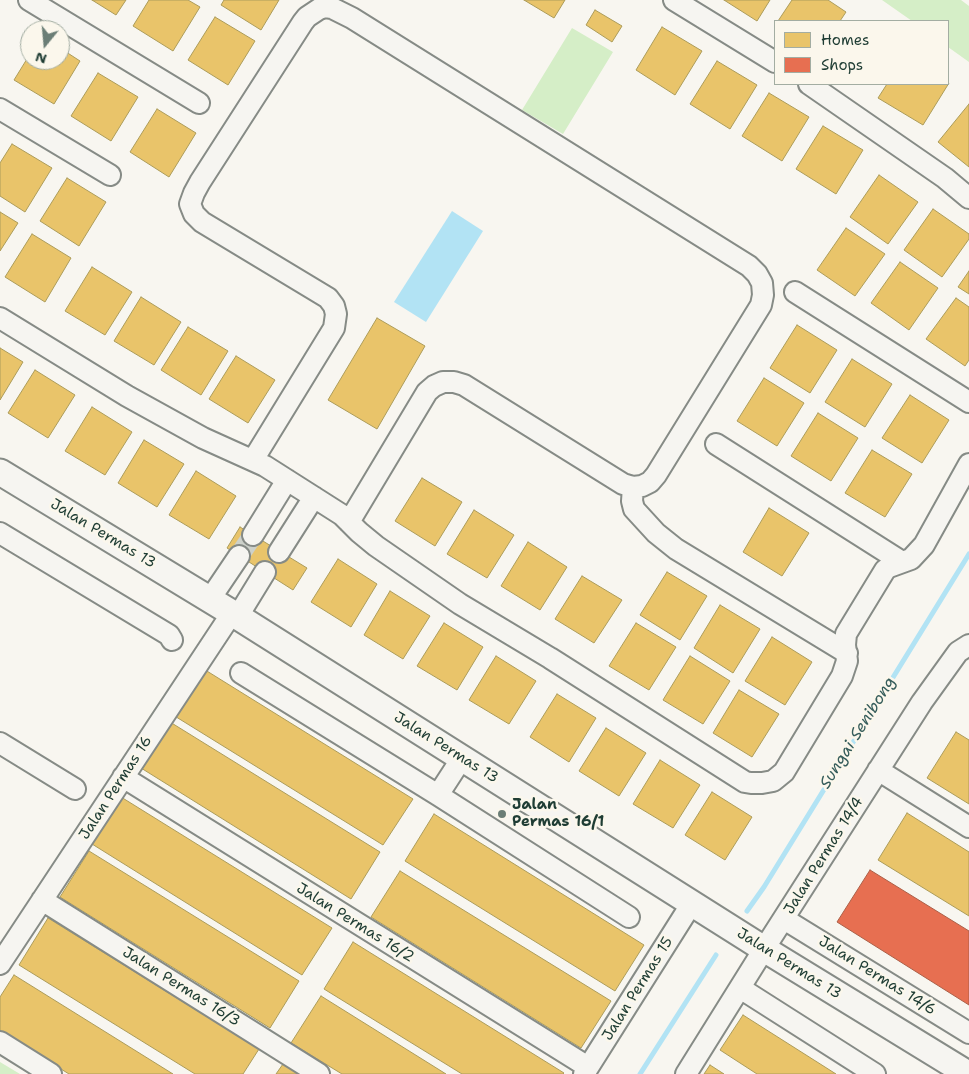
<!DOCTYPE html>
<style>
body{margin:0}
#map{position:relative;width:969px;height:1074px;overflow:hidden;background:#f8f6f0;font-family:"Shantell Sans",sans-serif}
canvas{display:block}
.legend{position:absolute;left:774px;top:20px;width:175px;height:65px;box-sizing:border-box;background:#fbf7ec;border:1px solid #a3ada2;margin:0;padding:6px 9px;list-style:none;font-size:15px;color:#1f3d34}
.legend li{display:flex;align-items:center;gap:10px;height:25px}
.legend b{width:25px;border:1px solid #a3ada2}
.north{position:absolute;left:20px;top:20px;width:50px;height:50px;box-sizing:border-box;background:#fbf7ec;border:1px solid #a3ada2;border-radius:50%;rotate:197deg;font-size:14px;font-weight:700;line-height:20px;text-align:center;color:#1f3d34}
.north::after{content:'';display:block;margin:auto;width:18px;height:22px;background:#6b7e76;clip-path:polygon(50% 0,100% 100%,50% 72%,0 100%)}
</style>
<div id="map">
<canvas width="969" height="1074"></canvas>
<ul class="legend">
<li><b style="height:14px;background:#e9c46a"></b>Homes</li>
<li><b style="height:14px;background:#e76f51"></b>Shops</li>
</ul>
<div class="north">N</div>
</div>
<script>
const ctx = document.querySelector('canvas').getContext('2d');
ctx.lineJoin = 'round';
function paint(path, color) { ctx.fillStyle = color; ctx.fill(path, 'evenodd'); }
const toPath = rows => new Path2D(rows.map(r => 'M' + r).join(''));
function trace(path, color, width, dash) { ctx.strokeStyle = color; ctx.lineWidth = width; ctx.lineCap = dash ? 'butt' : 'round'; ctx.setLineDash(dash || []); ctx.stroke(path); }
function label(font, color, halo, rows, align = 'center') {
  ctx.font = font + ' "Shantell Sans",sans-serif'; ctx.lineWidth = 5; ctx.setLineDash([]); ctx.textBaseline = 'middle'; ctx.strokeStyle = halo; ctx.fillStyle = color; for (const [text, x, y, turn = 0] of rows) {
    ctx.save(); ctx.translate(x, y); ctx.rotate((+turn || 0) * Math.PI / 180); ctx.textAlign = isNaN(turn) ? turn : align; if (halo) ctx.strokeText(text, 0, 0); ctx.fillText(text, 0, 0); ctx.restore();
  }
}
paint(toPath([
 [882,0,961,0,969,6,969,62,948,47,948,21,912,21],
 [572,28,613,52,563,134,522,110],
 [0,1062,20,1074,0,1074]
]), '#d5eec7');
paint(toPath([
 [452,211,483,231,426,322,394,302]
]), '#b2e3f4');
const homes = toPath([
 [92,0,126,0,116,15,92,0],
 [149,0,188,0,200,7,173,51,133,26,149,0],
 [224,0,279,0,261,30,221,5,224,0],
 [524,0,565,0,554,18,524,0],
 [724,0,770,0,757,21,724,0],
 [792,0,828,0,846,12,840,21,778,21,792,0],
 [595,10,622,26,612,42,586,25,595,10],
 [215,17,255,41,228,85,188,60,215,17],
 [662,27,702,51,675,95,636,70,662,27],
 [60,48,80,61,54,104,14,80,30,54,30,60,60,60,60,48],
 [717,61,757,85,730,129,690,104,717,61],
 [98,73,138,97,111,141,71,116,98,73],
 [948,82,949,83,923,125,878,98,887,84,948,84,948,82],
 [769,93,809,117,782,161,742,136,769,93],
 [969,104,969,167,938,142,969,104],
 [157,109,196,133,169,177,130,152,157,109],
 [823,126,863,150,836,194,796,169,823,126],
 [12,144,52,168,25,212,0,196,0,163,12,144],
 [879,175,918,202,888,244,850,217,879,175],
 [67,178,106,202,79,246,40,221,67,178],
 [933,209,969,234,969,239,942,277,904,250,933,209],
 [0,212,18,223,0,251,0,212],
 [846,228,885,254,855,296,817,270,846,228],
 [32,234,71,258,45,302,5,277,32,234],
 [900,262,938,288,909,330,871,303,900,262],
 [92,267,132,292,105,335,65,311,92,267],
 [969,271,969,294,958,287,969,271],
 [141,297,181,322,154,365,114,341,141,297],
 [956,298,969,307,969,360,965,366,926,339,956,298],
 [377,318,425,346,377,429,328,400,377,318],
 [797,325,837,350,810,393,770,368,797,325],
 [188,327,228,351,201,395,161,370,188,327],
 [0,348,23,362,0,400,0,348],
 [236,356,275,380,248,423,209,399,236,356],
 [852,359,892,384,865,427,825,402,852,359],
 [35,370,75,395,48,438,8,413,35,370],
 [764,378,804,403,777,446,737,421,764,378],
 [910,395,949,420,922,463,882,438,910,395],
 [92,407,132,432,105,475,65,451,92,407],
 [818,413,858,438,831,481,791,456,818,413],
 [144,440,184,464,157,507,118,483,144,440],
 [872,450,912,474,885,517,845,493,872,450],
 [196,471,236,496,209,539,169,515,196,471],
 [422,478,462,502,435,546,395,521,422,478],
 [769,508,809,533,782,576,743,552,769,508],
 [474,510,514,535,487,578,447,554,474,510],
 [240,527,307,568,293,590,227,548,240,527],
 [528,542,567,567,540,610,501,586,528,542],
 [338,559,377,584,351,627,311,602,338,559],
 [667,572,707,596,680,640,640,615,667,572],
 [582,576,622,600,594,643,555,619,582,576],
 [390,591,430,616,403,659,364,635,390,591],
 [720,605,760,629,733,673,694,648,720,605],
 [444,623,483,647,457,690,417,666,444,623],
 [636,623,676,647,649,690,609,666,636,623],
 [772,637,812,662,785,705,745,681,772,637],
 [496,656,536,681,509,724,469,700,496,656],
 [690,656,730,681,703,724,663,700,690,656],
 [202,668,413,799,383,845,173,715,202,668],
 [739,690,779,714,752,757,713,733,739,690],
 [557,694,596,718,569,762,530,737,557,694],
 [170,722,380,852,351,899,141,768,170,722],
 [606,728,646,753,619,796,579,771,606,728],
 [956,732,969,740,969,804,927,778,956,732],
 [660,760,700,785,673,828,633,804,660,760],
 [712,792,752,817,725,860,685,835,712,792],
 [121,797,332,928,302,975,92,844,121,797],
 [907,813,969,852,969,916,878,860,907,813],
 [434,814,644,945,615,991,405,861,434,814],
 [89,851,299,981,270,1028,60,897,89,851],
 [400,871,611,1001,581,1048,371,917,400,871],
 [48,918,259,1049,243,1074,195,1074,19,965,48,918],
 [353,942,564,1073,563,1074,462,1074,324,989,353,942],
 [14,975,173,1074,69,1074,0,1031,0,997,14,975],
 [321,996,446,1074,342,1074,291,1043,321,996],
 [743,1015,836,1074,757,1074,720,1050,743,1015],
 [283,1064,300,1074,276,1074,283,1064],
 [710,1065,724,1074,704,1074,710,1065]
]);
paint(homes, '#e9c46a');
trace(homes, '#ac9c5a', 1);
const shops = toPath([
 [870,870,969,931,969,1005,837,922,870,870]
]);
paint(shops, '#e76f51');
trace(shops, '#ab6048', 1);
trace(toPath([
 [747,911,764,887,969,554],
 [640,1074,716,955]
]), '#b2e3f4', 5);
trace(toPath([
 [239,556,253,535]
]), '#cdd1ca', 20, [20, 10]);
const minor = toPath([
 [29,0,199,103],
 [674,0,775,62],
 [809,84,945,178,969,198],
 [0,109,110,175],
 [795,292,969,402],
 [0,318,127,396,203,438,265,466,342,515,359,532,376,546,460,604,550,658,745,782,751,783,762,783,773,781,784,772,842,676,847,661,845,645,846,634,885,570,889,567,911,559,924,545,969,464],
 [716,444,902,562],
 [253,460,334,328,336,314,334,306,328,298,202,222,194,214,190,204,194,193,200,182,303,22,307,17,319,9,325,7,332,8,352,18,749,266,757,274,762,283,763,295,761,305,656,475,650,482,642,486,633,487,623,484,464,385,454,382,443,382,434,386,427,392,349,522],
 [633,487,632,501,634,509,656,533,676,549,847,653],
 [0,533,169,635,172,640],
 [253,535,287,480],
 [279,552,314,497],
 [210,599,239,556],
 [238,616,265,572],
 [241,673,438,795,629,917],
 [0,743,75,789],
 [878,770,969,827],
 [123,777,588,1067],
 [438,795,462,758],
 [42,900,319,1074],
 [784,919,969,1033],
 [0,964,232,613],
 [740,988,875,1074],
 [0,1042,51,1074],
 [584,1074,692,903],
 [686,1074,764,949,922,702,958,652,969,645]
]);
const major = toPath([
 [0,472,232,613,764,949,968,1074]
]);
trace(minor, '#868b86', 24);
trace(major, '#868b86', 29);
trace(minor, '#f6f5f1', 20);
trace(major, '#f6f5f1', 25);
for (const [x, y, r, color] of [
 [502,814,5,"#6b7e76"]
]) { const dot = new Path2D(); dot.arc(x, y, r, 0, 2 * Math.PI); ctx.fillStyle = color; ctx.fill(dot); trace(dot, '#fbf7ec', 2); }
label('15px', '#1f3d34', '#fbf7ec', [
 ["Jalan Permas 13",103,534,31],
 ["Jalan Permas 13",446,748,32],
 ["Jalan Permas 16",116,788,-57],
 ["Jalan Permas 14/4",824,856,-58],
 ["Jalan Permas 16/2",355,923,32],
 ["Jalan Permas 13",789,964,32],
 ["Jalan Permas 14/6",877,976,32],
 ["Jalan Permas 16/3",181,987,32],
 ["Jalan Permas 15",638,989,-58]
]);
label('bold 15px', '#1f3d34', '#fbf7ec', [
 ["Jalan",512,805],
 ["Permas 16/1",512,822]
], 'left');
label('italic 16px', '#365d5b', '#fbf7ec', [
 ["Sungai Senibong",858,733,-58]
]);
</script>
